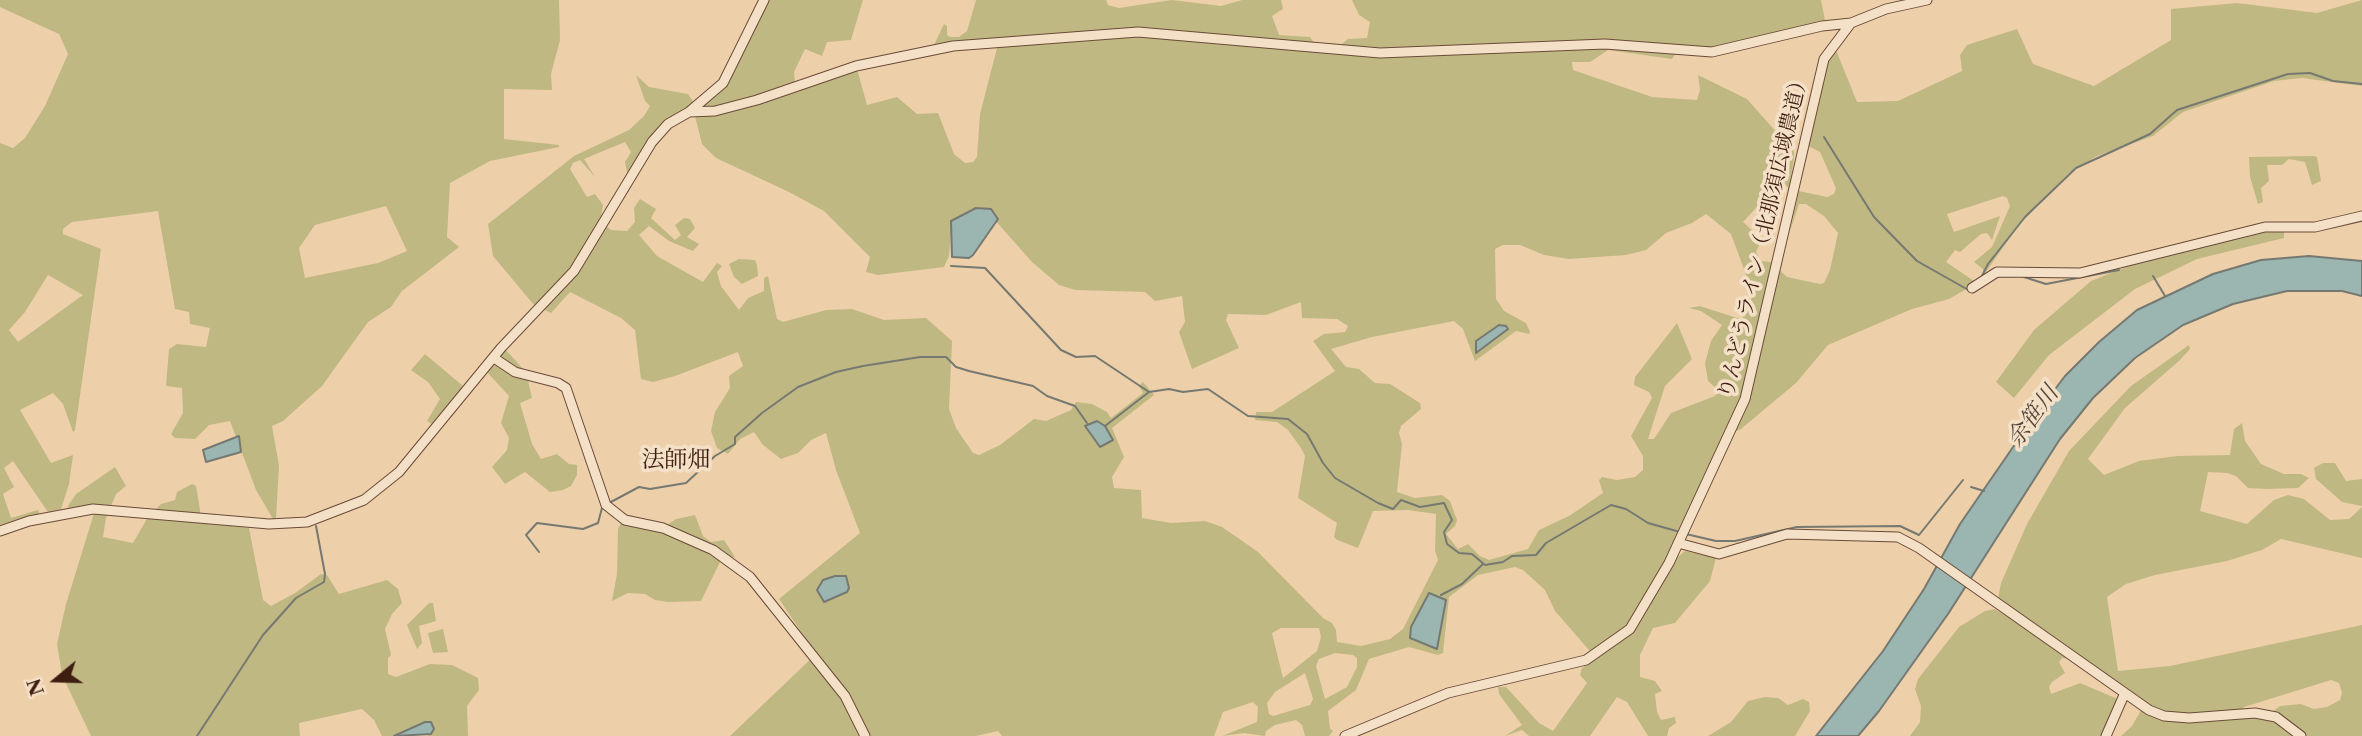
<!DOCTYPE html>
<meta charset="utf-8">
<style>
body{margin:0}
#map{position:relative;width:2362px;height:736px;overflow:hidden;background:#edd0a9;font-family:"Libre Caslon Text",serif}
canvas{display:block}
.north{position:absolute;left:21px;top:645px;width:70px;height:70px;-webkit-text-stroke:5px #f3e0c7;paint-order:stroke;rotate:251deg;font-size:19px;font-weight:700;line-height:28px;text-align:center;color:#3f1e12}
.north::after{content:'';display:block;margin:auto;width:24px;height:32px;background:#3f1e12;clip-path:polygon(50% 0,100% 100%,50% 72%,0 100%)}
</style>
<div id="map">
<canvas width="2362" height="736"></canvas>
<div class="north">N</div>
</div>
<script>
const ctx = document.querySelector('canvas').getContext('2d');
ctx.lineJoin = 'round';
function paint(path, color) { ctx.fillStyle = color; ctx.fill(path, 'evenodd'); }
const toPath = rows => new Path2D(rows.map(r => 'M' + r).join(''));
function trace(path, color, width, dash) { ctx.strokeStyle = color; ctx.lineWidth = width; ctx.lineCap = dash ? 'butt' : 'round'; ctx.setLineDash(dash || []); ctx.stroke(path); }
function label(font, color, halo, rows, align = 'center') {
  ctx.font = font + ' "Libre Caslon Text","Noto Serif JP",serif'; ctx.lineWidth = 7; ctx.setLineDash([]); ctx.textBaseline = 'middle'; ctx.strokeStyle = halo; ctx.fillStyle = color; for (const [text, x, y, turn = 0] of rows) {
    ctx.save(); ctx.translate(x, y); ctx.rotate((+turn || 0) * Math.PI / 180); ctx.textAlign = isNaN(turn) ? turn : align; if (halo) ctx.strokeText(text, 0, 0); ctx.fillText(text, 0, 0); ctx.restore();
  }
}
paint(toPath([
 [0,0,559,0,560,40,551,74,552,90,504,89,504,139,559,145,559,147,490,161,450,183,447,237,459,247,402,291,391,307,368,322,322,386,283,421,272,426,279,466,276,518,273,519,256,490,230,421,209,425,195,439,175,438,171,434,183,413,182,388,166,386,169,349,177,344,206,347,210,328,190,324,189,312,175,309,158,211,72,222,63,229,63,234,101,249,75,430,73,432,63,404,53,393,20,410,51,463,73,455,69,484,61,509,48,512,13,461,4,468,14,487,3,494,11,518,38,510,40,515,0,529,0,143,13,148,25,138,45,106,68,54,59,34,0,7],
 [386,206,407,251,378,263,305,278,299,248,315,225],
 [48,275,83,295,18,342,9,330,25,312],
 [766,0,863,0,851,40,827,42,822,56,805,49,794,72,795,82,857,69,867,105,897,97,917,114,938,113,954,154,965,163,973,162,977,157,980,114,997,48,996,39,934,45,944,24,947,26,947,35,950,37,959,37,967,31,976,0,1106,0,1108,5,1119,8,1172,0,1221,6,1242,0,1281,0,1283,9,1272,16,1279,35,1310,37,1316,46,1338,47,1348,39,1367,38,1370,22,1359,15,1352,0,1821,0,1825,20,1816,23,1804,36,1708,56,1677,52,1672,59,1608,50,1590,62,1572,62,1573,70,1652,97,1697,100,1700,90,1698,75,1747,99,1794,152,1794,158,1789,188,1784,184,1777,185,1743,222,1762,239,1756,252,1761,261,1771,262,1787,277,1820,284,1824,283,1830,270,1838,233,1824,216,1806,204,1799,204,1790,231,1799,191,1827,197,1834,194,1836,188,1820,152,1808,146,1825,67,1836,50,1857,102,1898,101,1962,71,1960,55,1967,45,2017,29,2033,64,2094,86,2171,40,2171,9,2237,3,2317,13,2362,0,2362,86,2302,78,2274,81,2183,112,2153,136,2097,156,2069,173,2018,226,1983,276,1983,269,1974,262,1992,247,2010,206,2007,198,2003,196,1947,214,1954,232,2000,216,1992,240,1987,233,1981,234,1960,252,1955,250,1946,262,1977,283,1949,299,1912,309,1828,345,1796,383,1741,429,1730,434,1674,560,1685,551,1716,558,1710,581,1675,623,1653,628,1640,655,1640,677,1655,681,1662,691,1655,694,1657,712,1661,720,1675,717,1676,723,1669,728,1667,736,1648,736,1627,702,1617,697,1590,736,1529,736,1522,730,1505,736,1522,725,1499,694,1498,687,1506,687,1539,723,1553,731,1587,683,1580,675,1582,668,1595,657,1555,611,1545,590,1523,570,1515,567,1478,575,1449,597,1443,653,1438,655,1409,647,1369,659,1356,690,1328,711,1330,729,1333,731,1329,736,1305,736,1302,725,1296,720,1275,725,1266,731,1265,736,1244,733,1222,736,1257,722,1258,707,1253,702,1223,712,1214,736,1002,736,998,731,976,736,730,736,816,654,779,599,860,533,836,470,826,433,811,440,798,453,781,459,763,445,754,432,740,439,728,454,717,448,711,431,715,412,730,388,729,376,743,366,738,352,675,376,653,382,641,379,635,330,621,318,570,292,551,313,534,305,493,256,488,224,574,156,629,130,644,116,650,106,645,101,636,75,649,87,688,94,694,103,670,119,628,178,625,162,631,152,625,142,584,159,595,177,580,160,573,163,570,169,587,197,595,194,603,205,600,221,611,230,627,231,635,222,634,208,640,199,656,209,651,218,675,240,681,235,675,225,684,218,690,219,695,228,687,237,699,244,693,251,669,241,649,226,639,235,657,256,703,282,717,263,722,266,717,272,721,286,739,310,748,298,764,291,764,278,768,276,777,319,783,322,826,310,852,309,884,320,926,318,952,341,949,409,956,428,973,453,979,455,1000,445,1034,419,1046,421,1071,410,1076,402,1092,404,1107,412,1111,418,1143,393,1139,386,1143,382,1154,395,1112,428,1124,457,1112,477,1114,488,1141,490,1142,518,1171,523,1205,521,1222,527,1241,540,1258,552,1323,618,1332,623,1336,630,1337,642,1361,646,1390,639,1403,629,1438,560,1435,551,1436,514,1408,510,1373,511,1358,548,1337,540,1334,537,1337,523,1298,498,1305,456,1301,448,1288,430,1277,422,1255,420,1256,412,1272,412,1335,371,1313,341,1324,334,1345,332,1348,326,1337,319,1302,318,1301,302,1266,315,1228,314,1226,320,1239,348,1192,369,1179,332,1185,322,1182,296,1155,301,1145,292,1075,290,1059,285,1032,262,985,209,970,210,952,221,949,256,944,267,878,275,866,272,870,257,824,211,789,192,716,158,702,144,695,116,701,104,725,86],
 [1706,214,1731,234,1753,294,1745,316,1740,319,1700,306,1689,308,1701,311,1722,325,1711,341,1705,363,1708,381,1718,390,1715,396,1671,413,1654,439,1648,439,1665,386,1692,359,1677,323,1635,377,1634,385,1649,392,1652,398,1631,436,1643,456,1643,470,1635,477,1617,480,1602,477,1599,480,1603,493,1569,516,1539,530,1528,549,1489,560,1480,556,1468,544,1458,549,1446,534,1455,526,1457,520,1450,501,1442,495,1415,498,1397,492,1402,444,1399,433,1401,426,1421,409,1420,403,1390,384,1375,383,1359,369,1346,367,1331,349,1372,337,1454,321,1463,329,1475,361,1516,331,1529,334,1530,332,1526,323,1504,311,1496,299,1495,249,1503,245,1520,245,1544,255,1569,259,1626,255,1646,250,1666,233,1692,223],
 [1427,595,1441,626,1437,649,1412,640,1411,627],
 [1281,628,1319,628,1321,637,1317,651,1283,678,1272,633],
 [1335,653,1353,655,1357,658,1357,667,1347,687,1325,699,1316,666,1319,659],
 [1305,673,1313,699,1310,705,1273,716,1269,714,1267,703,1275,692],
 [2314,156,2317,157,2321,181,2312,185,2305,162,2289,159,2282,165,2267,165,2269,181,2261,188,2263,202,2258,204,2250,177,2249,157],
 [2284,229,2284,238,2197,259,2135,289,2049,355,2014,398,1996,382,2034,330,2091,281,2141,261,2257,232],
 [739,259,755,260,757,265,758,276,742,284,734,277,729,264],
 [2189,345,2190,349,2180,360,2125,408,2088,459,2104,475,2139,461,2177,456,2230,455,2234,429,2242,423,2245,441,2261,464,2284,474,2301,474,2309,478,2298,488,2267,489,2248,488,2236,476,2227,473,2208,472,2200,511,2247,524,2274,500,2288,495,2304,499,2330,520,2349,519,2362,507,2362,558,2281,539,2262,550,2227,561,2155,575,2126,584,2107,597,2118,671,2170,666,2362,625,2362,736,2121,736,2132,726,2144,705,2079,660,2062,658,2059,662,2065,673,2052,682,2049,687,2051,694,2080,683,2120,700,2104,736,1910,736,1920,722,1921,706,1915,689,1918,679,1959,627,1985,611,1995,609,2027,628,1998,599,2001,583,2027,524,2069,451,2131,386],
 [2331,680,2339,683,2342,693,2340,700,2327,707,2314,709,2301,704,2280,706,2266,717,2237,715,2244,707],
 [505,349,526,372,532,398,520,403,532,444,541,459,557,454,569,464,577,465,577,475,571,486,563,490,550,492,525,472,505,484,492,467,507,450,509,438,501,423,509,396,486,371],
 [425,354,463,386,432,424,427,421,440,399,428,382,411,370],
 [2323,463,2335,463,2346,481,2362,479,2362,506,2342,502,2316,479,2314,468],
 [115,467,126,486,116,494,106,518,103,537,133,543,148,517,161,504,175,500,177,492,192,484,196,486,202,522,249,528,263,600,271,606,295,593,321,574,327,575,339,594,387,580,398,589,402,603,392,614,385,629,391,655,388,658,388,674,396,677,430,664,452,665,478,678,479,690,467,706,468,736,427,736,433,732,427,721,394,736,382,736,374,720,362,709,299,723,300,736,91,736,62,675,57,644,66,604,96,507,68,510,68,506,76,494],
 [695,515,703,536,711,542,724,540,735,557,720,562,701,601,668,602,655,600,645,594,628,593,612,601,617,574,618,529,621,523,661,529,676,519],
 [429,603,433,603,436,621,419,626,422,643,417,649,407,625],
 [443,629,448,652,433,653,428,633],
 [1765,697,1778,698,1788,705,1803,699,1809,702,1810,711,1795,736,1708,736,1731,722,1748,701]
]), '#c0b882');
const water = toPath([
 [976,208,991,209,998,219,973,255,969,258,952,257,951,221,976,208],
 [2309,256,2362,261,2362,296,2342,291,2287,291,2233,304,2183,325,2135,358,2093,398,2060,439,1948,614,1879,711,1858,736,1816,736,1883,651,1924,589,1960,524,2031,421,2065,376,2099,342,2137,310,2213,274,2261,260,2309,256],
 [1499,325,1506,326,1508,329,1476,353,1476,341,1499,325],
 [1097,421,1105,426,1113,440,1100,447,1085,426,1097,421],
 [239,436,241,452,206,462,203,450,239,436],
 [835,576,846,576,849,588,847,592,824,602,817,590,823,580,835,576],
 [1429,593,1446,600,1437,649,1410,638,1411,627,1429,593],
 [425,722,431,722,434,729,431,734,394,736,425,722]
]);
paint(water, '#9bb5b1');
trace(water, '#767971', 2);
trace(toPath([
 [1824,137,1874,217,1917,261,1972,292,1980,288],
 [951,266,985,268,1061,350,1076,357,1095,356,1149,392,1169,389,1183,392,1208,389,1248,416,1288,419,1307,434,1323,463,1335,478,1378,503,1393,509,1401,500,1420,507,1444,503,1452,520,1444,532,1447,544,1459,553,1472,554,1485,565,1503,562,1512,556,1536,555,1546,543,1611,505,1626,509,1648,523,1680,532],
 [2153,276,2165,296],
 [2024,277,2046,284,2119,270],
 [1981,278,1988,264,2025,217,2076,168,2150,134,2177,110,2288,74,2310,73,2333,81,2362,84],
 [1105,426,1149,392],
 [1971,487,1984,491],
 [609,503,639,487,650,489,686,483,715,456,735,444,735,437,762,413,798,387,836,372,863,366,920,357,946,357,956,367,969,371,1033,386,1047,396,1075,406,1087,423],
 [1686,534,1716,541,1735,541,1797,527,1900,526,1919,535,1963,480],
 [539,552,526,535,537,523,583,529,598,523,602,508],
 [1441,595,1462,584,1483,564],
 [197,736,263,635,296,598,324,582,325,574,316,526]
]), '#767971', 2);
const minor = toPath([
 [689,112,723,83,764,0],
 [1972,288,1997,272,2080,273,2265,227,2315,227,2362,216],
 [494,358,515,372,558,383,566,388,606,505,625,520,663,528,713,550,750,577,845,696,865,736],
 [0,531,29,521,93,509,269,524,307,522,364,500,399,472,501,348,574,271,652,142,668,124,689,112,715,111,757,100,856,66,953,46,1138,32,1380,53,1605,44,1712,52,1822,26,1851,23],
 [1678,543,1719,554,1787,534,1898,537,1919,548,2149,710,2164,716,2189,718,2255,713,2276,717,2301,736],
 [1345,736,1448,693,1586,660,1630,629,1669,563,1745,399,1824,59,1851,23,1886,9,1927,0],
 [2106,736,2124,695]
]);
trace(minor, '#6a4a38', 11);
trace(minor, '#f3e0c7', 9);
label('21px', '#3f1e12', '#f3e0c7', [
 ["りんどうライン（北那須広域農道）",1764,235,-77]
]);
label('italic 23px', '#56443a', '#f3e0c7', [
 ["余笹川",2033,417,-54]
]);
label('23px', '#3f1e12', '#f3e0c7', [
 ["法師畑",676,460]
]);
</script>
